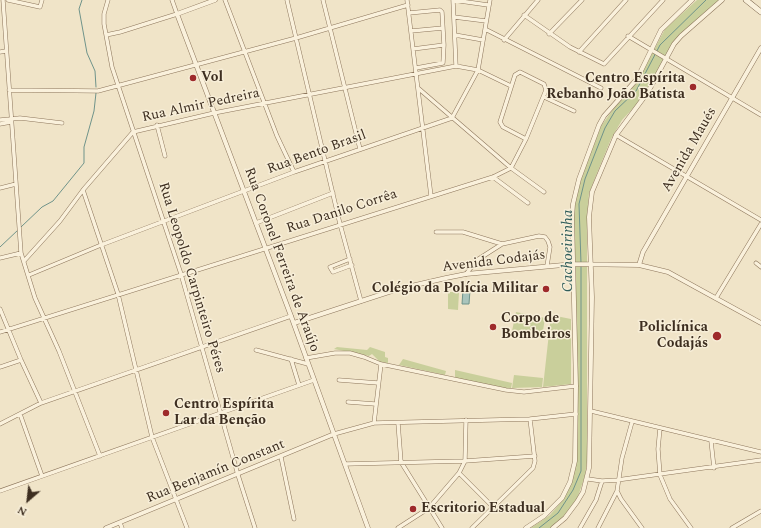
<!DOCTYPE html>
<meta charset="utf-8">
<style>
body{margin:0}
#map{position:relative;width:761px;height:528px;overflow:hidden;background:#f0e4c8;font-family:Spectral,serif}
canvas{display:block}
.north{position:absolute;left:8px;top:480px;width:40px;height:40px;-webkit-text-stroke:3px #f7eed8;paint-order:stroke;rotate:208deg;font-size:11px;font-weight:700;line-height:16px;text-align:center;color:#3d2e20}
.north::after{content:'';display:block;margin:auto;width:14px;height:18px;background:#3d2e20;clip-path:polygon(50% 0,100% 100%,50% 72%,0 100%)}
</style>
<div id="map">
<canvas width="761" height="528"></canvas>
<div class="north">N</div>
</div>
<script>
const ctx = document.querySelector('canvas').getContext('2d');
ctx.lineJoin = 'round';
function paint(path, color) { ctx.fillStyle = color; ctx.fill(path, 'evenodd'); }
const toPath = rows => new Path2D(rows.map(r => 'M' + r).join(''));
function trace(path, color, width, dash) { ctx.strokeStyle = color; ctx.lineWidth = width; ctx.lineCap = dash ? 'butt' : 'round'; ctx.setLineDash(dash || []); ctx.stroke(path); }
function label(font, color, halo, rows, align = 'center') {
  ctx.font = font + ' Spectral,serif'; ctx.lineWidth = 3; ctx.setLineDash([]); ctx.textBaseline = 'middle'; ctx.strokeStyle = halo; ctx.fillStyle = color; for (const [text, x, y, turn = 0] of rows) {
    ctx.save(); ctx.translate(x, y); ctx.rotate((+turn || 0) * Math.PI / 180); ctx.textAlign = isNaN(turn) ? turn : align; if (halo) ctx.strokeText(text, 0, 0); ctx.fillText(text, 0, 0); ctx.restore();
  }
}
paint(toPath([
 [697,0,719,0,683,32,653,82,638,103,622,120,611,139,589,193,587,221,587,462,585,476,577,499,563,517,551,528,531,528,550,515,563,500,572,481,575,463,576,277,573,205,582,176,601,126,614,108,636,84,665,29],
 [448,292,459,292,458,310,448,309],
 [516,312,545,318,542,337,512,331],
 [551,315,571,319,571,384,543,387],
 [337,347,367,350,370,347,385,352,385,357,388,358,388,363,380,362,372,354,369,356,334,349],
 [403,359,446,371,445,375,399,365],
 [455,370,512,383,511,388,508,389,455,378],
 [514,375,543,378,542,387,512,388]
]), '#c9cf9b');
const water = toPath([
 [463,290,470,290,469,304,462,304,463,290]
]);
paint(water, '#a9c4bc');
trace(water, '#6f938a', 1);
trace(toPath([
 [82,0,79,9,87,53,95,71,96,87],
 [21,227,42,207,53,201,84,163,84,147,94,111,96,93],
 [0,247,18,230],
 [581,263,579,204,585,179,605,128,615,111,636,91,660,45,706,0],
 [539,528,558,513,573,490,581,471,581,266]
]), '#6f938a', 1);
const minor = toPath([
 [3,0,21,253,35,298,59,351,100,456],
 [8,0,40,7,42,0],
 [108,0,104,14,104,24,112,67,181,274,238,475,255,528],
 [225,0,277,136,294,172],
 [287,0,340,224,361,301],
 [323,0,360,149],
 [407,0,431,196],
 [453,0,456,66],
 [453,0,488,5],
 [409,13,440,10,442,12,444,45,443,63,416,68],
 [524,15,570,47,604,64,663,0],
 [454,17,486,21],
 [485,29,601,88],
 [411,31,443,28],
 [549,34,582,0],
 [106,35,120,32,177,14,172,0],
 [455,35,483,40],
 [628,36,761,115],
 [504,40,538,0],
 [413,49,444,45],
 [0,52,6,51],
 [579,52,626,0],
 [418,88,511,168,544,192],
 [9,90,98,91,296,38,408,5],
 [544,97,574,111],
 [0,120,20,118,62,123],
 [0,124,11,122],
 [157,125,165,156],
 [616,135,761,220],
 [493,177,528,203],
 [0,188,16,184],
 [83,190,118,294,152,437,187,528],
 [256,223,333,193],
 [436,232,463,232,502,244],
 [0,258,21,253],
 [350,259,330,267,333,272,352,265],
 [24,261,60,221,83,190,133,132,214,113,456,66,478,70,511,86],
 [756,263,761,267],
 [466,274,477,260,502,244,539,236,545,237,548,241,550,247,547,266],
 [29,275,101,245,294,172,452,118,478,70,490,0],
 [716,298,761,224],
 [0,309,21,360,41,403],
 [0,332,493,177,511,168,526,139,546,90,544,84,520,72,515,75,500,122,503,127,526,139],
 [256,350,308,364],
 [306,358,335,353,350,353,364,357,381,364,506,390,524,392,576,386],
 [291,359,299,385],
 [0,367,21,360],
 [339,380,378,383],
 [348,402,375,404],
 [591,411,761,452],
 [20,414,42,476],
 [632,422,622,458,617,491,621,499,642,528],
 [374,423,381,364],
 [398,423,401,462,442,528],
 [0,424,41,403,291,316],
 [660,428,658,449,660,475,670,499,691,528],
 [334,434,374,423,530,419,576,414],
 [711,441,714,468],
 [281,457,294,519],
 [345,464,465,461,535,456],
 [459,473,494,508],
 [588,479,602,481,617,480,761,460],
 [0,491,314,380],
 [120,523,122,528],
 [398,528,429,508,459,473,465,461,466,420],
 [472,528,533,468,535,461,530,419],
 [580,528,596,500,602,481],
 [598,528,617,491],
 [732,528,761,511]
]);
const tertiary = toPath([
 [215,0,177,14,291,316,368,528],
 [639,265,643,252,761,48],
 [294,323,398,289,446,278,466,274,574,264,639,265,668,272,761,323],
 [106,528,334,434],
 [526,528,544,516,562,498,570,482,575,461,576,386,572,217,573,204,579,179,599,125,604,116,637,79,661,30,692,0],
 [553,528,565,518,577,502,583,492,589,468,592,297,589,217,592,192,616,135,648,92,674,44,681,36,722,0]
]);
const secondary = toPath([
 [746,0,761,12]
]);
trace(minor, '#8d765c', 4.5);
trace(tertiary, '#8d765c', 5);
trace(secondary, '#6f573f', 6);
trace(minor, '#faf1dc', 3.5);
trace(tertiary, '#faf1dc', 4);
trace(secondary, '#faf1dc', 5);
for (const [x, y, r, color] of [
 [193,78,4,"#9e2a2b"],
 [693,87,4,"#9e2a2b"],
 [546,289,4,"#9e2a2b"],
 [493,327,4,"#9e2a2b"],
 [717,336,5,"#9e2a2b"],
 [166,413,4,"#9e2a2b"],
 [413,509,4,"#9e2a2b"]
]) { const dot = new Path2D(); dot.arc(x, y, r, 0, 2 * Math.PI); ctx.fillStyle = color; ctx.fill(dot); trace(dot, '#f7eed8', 1.5); }
label('bold 14px', '#3d2e20', '#f7eed8', [
 ["Vol",201,78],
 ["Centro Espírita",685,79,"right"],
 ["Rebanho João Batista",685,95,"right"],
 ["Colégio da Polícia Militar",538,289,"right"],
 ["Corpo de",501,319],
 ["Bombeiros",501,335],
 ["Policlínica",708,328,"right"],
 ["Codajás",708,344,"right"],
 ["Centro Espírita",174,405],
 ["Lar da Benção",174,421],
 ["Escritorio Estadual",421,509]
], 'left');
label('14px', '#3d2e20', '#f7eed8', [
 ["Rua Almir Pedreira",201,106,-12],
 ["Avenida Maués",690,150,-60],
 ["Rua Bento Brasil",317,153,-20],
 ["Rua Danilo Corrêa",342,212,-18],
 ["Rua Coronel Ferreira de Araújo",281,260,70],
 ["Avenida Codajás",494,262,-7],
 ["Rua Leopoldo Carpinteiro Péres",191,278,73],
 ["Rua Benjamín Constant",216,472,-22]
]);
label('italic 15px', '#2f5d5a', '#f7eed8', [
 ["Cachoeirinha",569,251,-90]
]);
</script>
